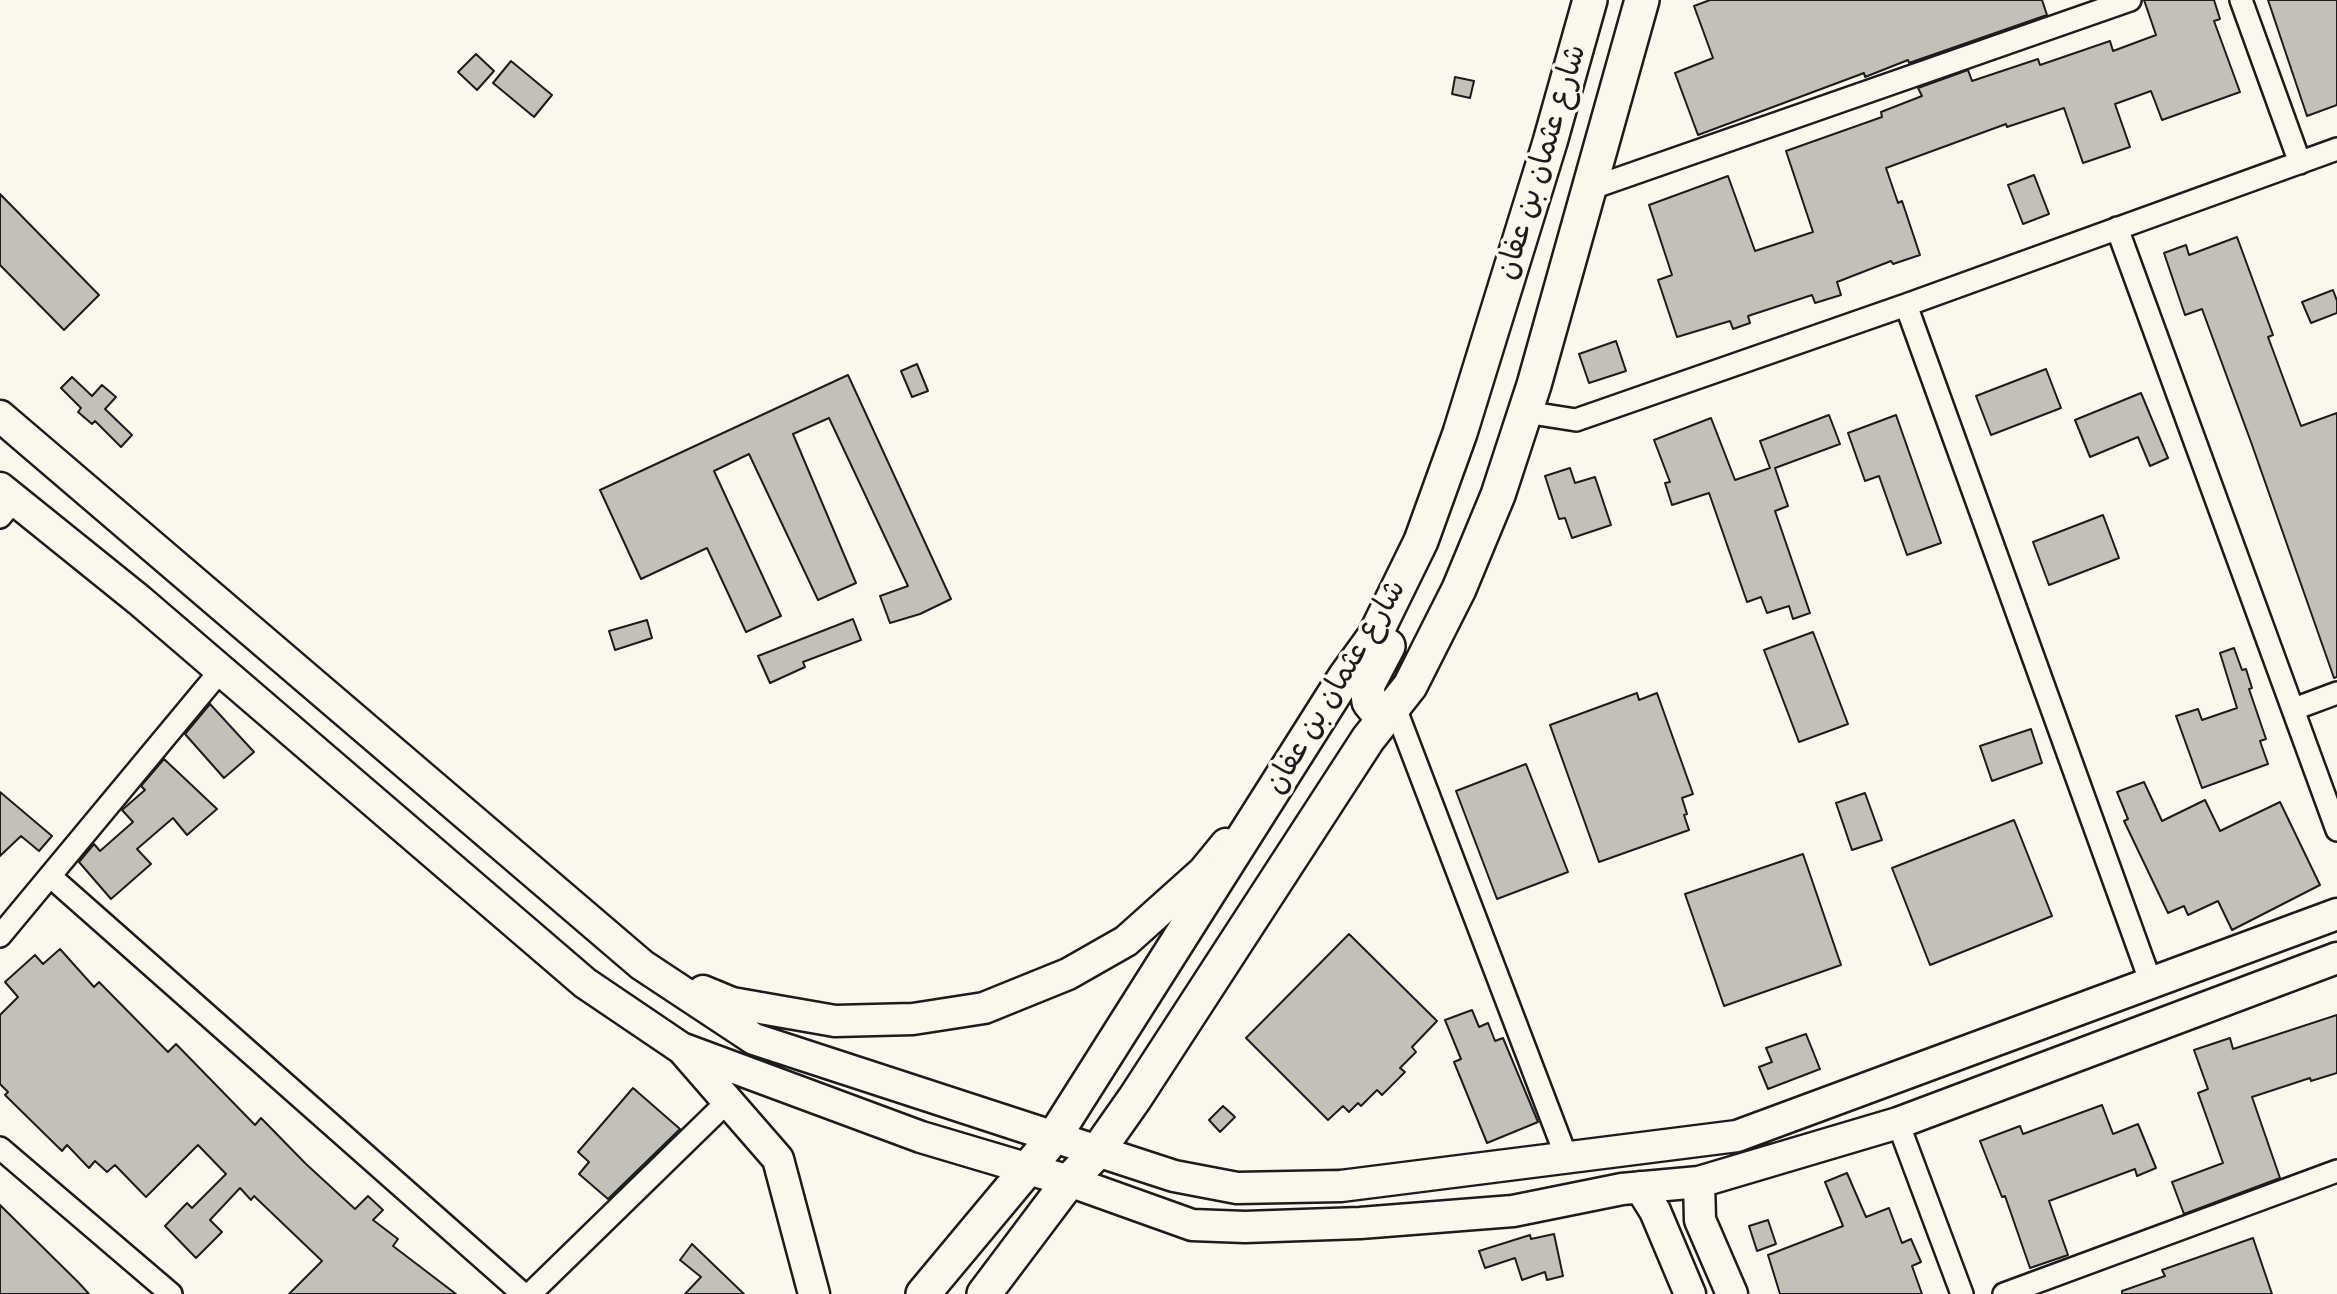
<!DOCTYPE html>
<meta charset="utf-8">
<style>
body{margin:0}
canvas{display:block;background:#fbf7ec}
</style>
<canvas width="2337" height="1294"></canvas>
<script>
const ctx = document.querySelector('canvas').getContext('2d');
ctx.lineJoin = 'round';
function paint(path, color) { ctx.fillStyle = color; ctx.fill(path, 'evenodd'); }
const toPath = rows => new Path2D(rows.map(r => 'M' + r).join(''));
function trace(path, color, width, dash) { ctx.strokeStyle = color; ctx.lineWidth = width; ctx.lineCap = dash ? 'butt' : 'round'; ctx.setLineDash(dash || []); ctx.stroke(path); }
function label(font, color, halo, rows, align = 'center') {
  ctx.font = font + ' Caveat,"Playpen Sans Arabic",sans-serif'; ctx.lineWidth = 7; ctx.setLineDash([]); ctx.textBaseline = 'middle'; ctx.strokeStyle = halo; ctx.fillStyle = color; for (const [text, x, y, turn = 0] of rows) {
    ctx.save(); ctx.translate(x, y); ctx.rotate((+turn || 0) * Math.PI / 180); ctx.textAlign = isNaN(turn) ? turn : align; if (halo) ctx.strokeText(text, 0, 0); ctx.fillText(text, 0, 0); ctx.restore();
  }
}
const building = toPath([
 [1710,0,2042,0,2047,15,1909,63,1908,60,1865,77,1864,73,1698,135,1675,73,1713,58,1694,6,1710,0],
 [2144,0,2214,0,2220,19,2214,21,2240,92,2162,120,2151,91,2115,104,2130,147,2083,163,2064,108,2007,127,2006,124,1886,168,1898,203,1902,201,1920,255,1893,264,1891,261,1837,282,1841,295,1815,303,1812,295,1748,316,1750,323,1733,329,1730,321,1677,337,1658,280,1672,275,1649,205,1728,176,1755,251,1813,232,1786,151,1882,117,1881,112,1922,96,1918,88,1968,70,1972,81,2038,59,2040,65,2110,41,2113,51,2156,35,2144,0],
 [2268,0,2337,0,2337,105,2307,116,2268,0],
 [476,54,494,71,477,90,458,72,476,54],
 [511,61,552,95,534,117,493,83,511,61],
 [1455,77,1474,81,1470,98,1452,94,1455,77],
 [2034,175,2049,214,2023,224,2008,185,2034,175],
 [0,194,99,295,64,330,0,265,0,194],
 [2237,237,2273,335,2268,337,2301,426,2337,413,2337,677,2334,678,2251,442,2202,309,2185,315,2164,253,2186,245,2189,255,2237,237],
 [2333,290,2337,301,2337,313,2311,323,2302,302,2333,290],
 [1616,341,1626,371,1589,383,1579,354,1616,341],
 [917,364,928,391,912,397,901,371,917,364],
 [2046,369,2061,408,1991,435,1976,396,2046,369],
 [848,375,951,599,920,614,890,623,880,596,908,586,829,418,793,434,856,583,818,600,749,454,714,471,781,616,746,632,707,548,641,579,600,490,848,375],
 [72,377,92,396,102,385,116,397,105,409,132,435,121,447,95,421,92,424,78,412,81,408,61,388,72,377],
 [2141,393,2168,458,2150,466,2138,437,2090,457,2075,420,2141,393],
 [1829,415,1840,444,1775,468,1788,506,1775,511,1810,613,1793,619,1789,606,1767,613,1761,597,1747,602,1709,493,1672,505,1665,483,1670,482,1654,440,1711,418,1735,480,1770,468,1760,441,1829,415],
 [1896,415,1941,543,1907,555,1879,476,1865,481,1848,433,1896,415],
 [1570,468,1575,483,1595,477,1611,525,1572,538,1565,518,1559,519,1545,476,1570,468],
 [2103,515,2119,558,2049,585,2033,542,2103,515],
 [853,619,861,640,803,662,805,667,770,683,758,656,853,619],
 [647,620,652,638,615,650,609,631,647,620],
 [1813,632,1848,724,1799,742,1764,650,1813,632],
 [2234,648,2242,670,2246,669,2252,688,2249,689,2266,739,2260,741,2268,764,2202,788,2176,716,2198,709,2202,720,2237,708,2220,653,2234,648],
 [1637,693,1639,700,1657,693,1693,794,1682,798,1687,814,1684,815,1689,830,1599,862,1550,725,1637,693],
 [210,704,254,752,224,778,185,734,210,704],
 [2031,729,2042,763,1992,781,1980,746,2031,729],
 [164,759,217,809,187,835,173,818,137,849,151,864,111,899,79,862,94,844,100,851,133,822,122,810,145,790,141,786,164,759],
 [1526,764,1568,872,1497,899,1456,791,1526,764],
 [2144,782,2162,821,2205,800,2220,831,2280,802,2320,885,2232,930,2218,901,2188,915,2184,906,2168,913,2124,821,2128,819,2117,792,2144,782],
 [0,792,52,836,39,851,21,836,0,856,0,792],
 [1865,793,1882,840,1852,850,1836,803,1865,793],
 [2014,820,2052,916,1930,965,1892,868,2014,820],
 [1803,854,1841,965,1724,1006,1685,894,1803,854],
 [1349,934,1437,1021,1412,1047,1416,1052,1400,1068,1405,1072,1382,1095,1377,1090,1361,1106,1358,1103,1349,1112,1343,1106,1328,1120,1246,1038,1349,934],
 [60,949,94,987,99,982,168,1052,176,1044,255,1125,261,1118,306,1164,355,1209,368,1196,383,1210,373,1220,398,1239,393,1246,456,1294,289,1294,322,1261,254,1196,251,1200,240,1188,210,1220,222,1232,196,1258,165,1226,187,1203,192,1208,226,1174,198,1145,146,1197,115,1165,107,1172,95,1161,89,1168,67,1145,62,1151,5,1095,8,1092,0,1084,0,1015,18,997,5,982,35,955,43,964,60,949],
 [1472,1010,1479,1027,1488,1023,1495,1041,1503,1038,1538,1122,1487,1143,1454,1062,1461,1059,1445,1020,1472,1010],
 [2337,1015,2337,1073,2311,1081,2310,1078,2252,1097,2280,1178,2184,1214,2172,1182,2223,1163,2198,1093,2208,1089,2194,1050,2230,1038,2233,1049,2337,1015],
 [1806,1034,1820,1069,1768,1089,1759,1067,1772,1062,1766,1048,1806,1034],
 [633,1088,680,1129,608,1199,579,1174,589,1162,578,1152,633,1088],
 [2102,1105,2113,1134,2138,1124,2156,1168,2137,1176,2135,1169,2049,1201,2068,1255,2030,1268,2005,1196,2002,1197,1980,1141,2020,1126,2023,1134,2102,1105],
 [1223,1106,1235,1117,1220,1132,1209,1120,1223,1106],
 [1847,1173,1866,1217,1889,1208,1902,1243,1911,1239,1921,1262,1912,1266,1922,1294,1780,1294,1768,1255,1843,1226,1825,1182,1847,1173],
 [0,1205,78,1282,89,1294,0,1294,0,1205],
 [1768,1220,1776,1244,1757,1251,1749,1226,1768,1220],
 [1554,1234,1563,1276,1547,1280,1545,1272,1522,1280,1515,1258,1485,1268,1479,1251,1530,1235,1531,1239,1554,1234],
 [2253,1238,2272,1294,2122,1294,2122,1291,2165,1276,2162,1270,2253,1238],
 [692,1244,744,1294,685,1294,701,1277,680,1260,692,1244]
]);
paint(building, '#c3c0b8');
trace(building, '#1c1c1c', 2);
const street = toPath([
 [2241,0,2300,163],
 [1589,189,2130,0],
 [2117,228,2337,830],
 [1906,305,2151,983],
 [1525,412,1576,420,1906,305,2337,149],
 [0,517,14,500],
 [1394,705,1566,1156],
 [2294,709,2337,693],
 [50,876,523,1294],
 [0,936,221,670],
 [1898,1123,1962,1294],
 [0,1148,171,1294],
 [530,1294,728,1101],
 [2004,1294,2337,1171]
]);
const secondary = toPath([
 [0,416,642,965,754,1039,1174,1176,1237,1188,1341,1186,1737,1136,2337,914],
 [0,488,139,600,585,983,681,1048,921,1137,1069,1181,1192,1225,1245,1227,1360,1223,1513,1211,1622,1189,1699,1182,1898,1123,2337,958],
 [703,991,732,1003,835,1021,913,1019,984,1008,1068,974,1126,941,1203,872,1226,844],
 [684,1051,778,1159,814,1294],
 [1699,1182,1700,1220,1732,1294],
 [1640,1187,1655,1211,1690,1294]
]);
const primary = toPath([
 [1383,719,1369,702,1367,686,1388,646],
 [923,1294,1054,1137,1345,677,1374,637,1421,541,1460,433,1550,142,1590,0],
 [984,1294,1069,1181,1097,1152,1135,1098,1368,739,1410,686,1459,589,1498,495,1534,385,1642,0]
]);
trace(street, '#1c1c1c', 26);
trace(secondary, '#1c1c1c', 35);
trace(primary, '#1c1c1c', 38);
trace(street, '#fbf7ec', 21);
trace(secondary, '#fbf7ec', 30);
trace(primary, '#fbf7ec', 33);
label('30px', '#1c1c1c', '#fbf7ec', [
 ["شارع عثمان بن عفان",1542,162,-73],
 ["شارع عثمان بن عفان",1336,687,-59]
]);
</script>
